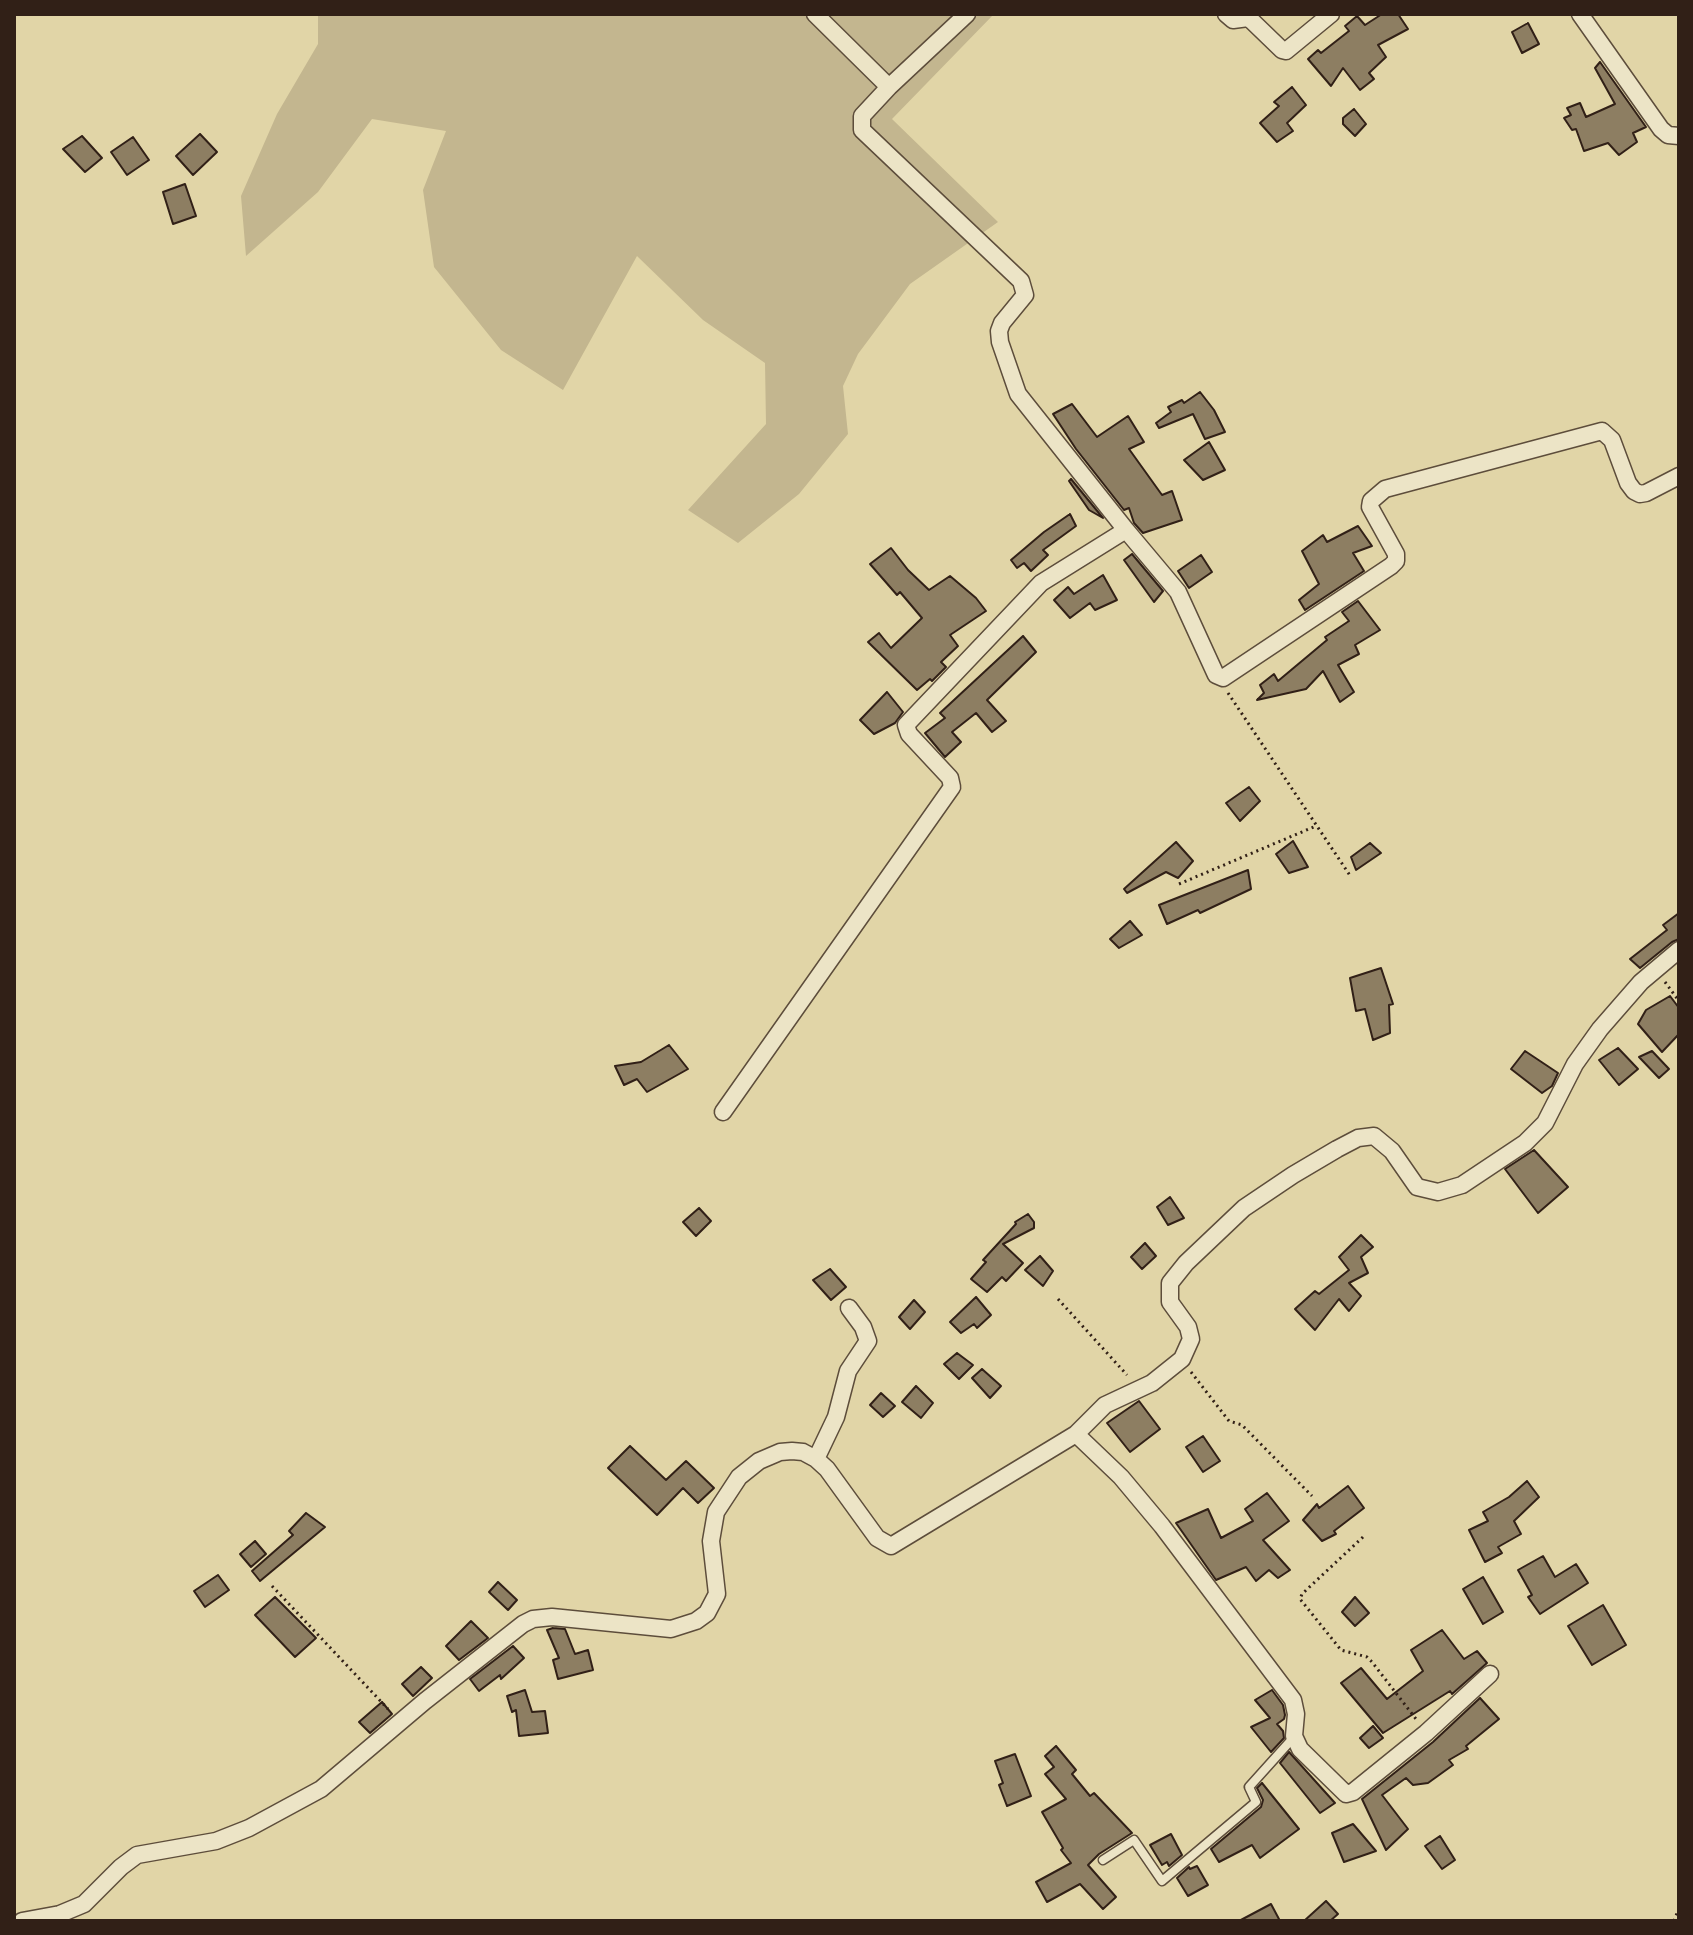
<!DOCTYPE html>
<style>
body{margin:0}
#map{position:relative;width:1693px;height:1935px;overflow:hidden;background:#e1d5a7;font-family:"Libre Bodoni",serif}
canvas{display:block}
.frame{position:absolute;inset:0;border:16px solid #312017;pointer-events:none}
</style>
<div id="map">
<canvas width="1693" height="1935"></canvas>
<div class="frame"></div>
</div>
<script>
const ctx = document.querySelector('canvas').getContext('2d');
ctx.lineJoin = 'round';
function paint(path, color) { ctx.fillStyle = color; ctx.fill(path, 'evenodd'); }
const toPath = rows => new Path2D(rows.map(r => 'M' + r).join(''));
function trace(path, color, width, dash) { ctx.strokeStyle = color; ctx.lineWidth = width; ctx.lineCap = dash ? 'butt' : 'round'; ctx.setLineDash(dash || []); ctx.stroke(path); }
paint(toPath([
 [318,14,994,14,892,119,998,222,910,284,858,354,843,386,848,434,799,494,738,543,688,510,766,424,765,363,703,320,637,256,563,390,501,350,434,267,423,190,446,131,372,119,318,192,246,256,241,196,277,114,318,44]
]), '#c3b68f');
const building = toPath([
 [1382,14,1398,14,1408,29,1378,45,1386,57,1369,73,1374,79,1360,90,1343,68,1331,86,1308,59,1318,50,1321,53,1349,31,1345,26,1357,16,1365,25,1382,14],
 [1528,23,1539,44,1522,53,1512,32,1528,23],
 [1600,62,1646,127,1633,133,1637,142,1619,155,1608,143,1584,151,1576,129,1572,130,1564,118,1571,115,1567,108,1580,103,1586,117,1615,104,1595,68,1600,62],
 [1292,87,1306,105,1287,123,1293,131,1277,142,1260,123,1279,106,1274,102,1292,87],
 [1354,109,1366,124,1355,136,1343,124,1343,118,1354,109],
 [200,134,217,152,193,175,176,156,200,134],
 [82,136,102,158,85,172,63,149,82,136],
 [133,137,149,160,127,175,111,152,133,137],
 [185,184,196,216,173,224,163,192,185,184],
 [1200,392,1214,410,1225,432,1205,439,1193,414,1159,428,1156,423,1171,412,1168,407,1182,400,1184,403,1200,392],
 [1072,404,1097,437,1128,416,1144,442,1129,449,1162,495,1172,491,1182,520,1143,533,1134,523,1129,508,1124,510,1076,449,1053,414,1072,404],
 [1209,442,1225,470,1203,480,1184,460,1209,442],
 [1071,479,1103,518,1089,510,1069,481,1071,479],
 [1070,514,1076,526,1043,550,1048,555,1031,571,1024,563,1017,568,1011,560,1044,532,1070,514],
 [1358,526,1372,546,1353,553,1364,571,1305,610,1299,600,1319,584,1302,551,1323,535,1327,542,1358,526],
 [891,548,908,570,929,590,950,576,976,598,986,611,950,635,958,646,941,662,946,667,932,681,930,679,917,690,868,642,879,633,891,648,922,618,900,592,897,595,870,564,891,548],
 [1132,554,1163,591,1154,602,1124,560,1132,554],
 [1201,555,1212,572,1189,588,1178,571,1201,555],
 [1103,575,1117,600,1095,610,1090,603,1070,618,1054,600,1068,587,1074,594,1103,575],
 [1358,601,1380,630,1355,645,1359,654,1338,665,1354,692,1340,702,1323,671,1306,689,1257,700,1264,693,1260,685,1274,674,1278,681,1327,640,1325,637,1349,621,1342,612,1358,601],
 [1023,636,1036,652,987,700,1006,721,992,732,976,713,952,732,961,742,945,757,925,733,945,718,940,713,1023,636],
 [887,692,903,712,895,723,874,734,860,720,887,692],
 [1249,787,1260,801,1240,821,1226,803,1249,787],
 [1293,841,1308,867,1289,873,1276,854,1293,841],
 [1176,842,1193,861,1178,878,1166,872,1127,893,1124,889,1176,842],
 [1370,843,1381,853,1356,870,1351,857,1370,843],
 [1248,870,1251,889,1200,913,1198,910,1167,924,1159,905,1248,870],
 [1679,913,1679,939,1672,942,1640,968,1630,959,1667,930,1663,925,1679,913],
 [1130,921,1142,935,1119,948,1110,939,1130,921],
 [1381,968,1393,1004,1389,1005,1390,1033,1373,1040,1365,1009,1356,1011,1350,978,1381,968],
 [1670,996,1679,1008,1679,1034,1662,1052,1638,1024,1646,1010,1670,996],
 [669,1045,688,1069,647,1092,637,1079,624,1085,615,1066,641,1062,669,1045],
 [1618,1048,1638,1069,1619,1085,1599,1060,1618,1048],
 [1525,1051,1558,1073,1552,1086,1542,1093,1511,1069,1525,1051],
 [1652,1051,1669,1069,1659,1078,1639,1057,1652,1051],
 [1534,1150,1568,1187,1538,1213,1505,1169,1534,1150],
 [1170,1197,1184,1218,1168,1225,1157,1207,1170,1197],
 [699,1208,711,1221,696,1236,683,1222,699,1208],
 [1028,1214,1034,1222,1034,1228,1003,1244,1023,1263,1006,1281,1002,1277,987,1292,971,1279,986,1262,983,1260,1016,1224,1015,1222,1028,1214],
 [1361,1235,1373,1247,1361,1257,1368,1273,1349,1283,1361,1296,1349,1311,1339,1299,1315,1330,1295,1309,1315,1291,1319,1294,1349,1270,1339,1257,1361,1235],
 [1145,1243,1156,1256,1142,1269,1131,1257,1145,1243],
 [1040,1256,1053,1271,1043,1286,1025,1270,1040,1256],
 [830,1269,846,1287,831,1300,813,1280,830,1269],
 [976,1297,991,1315,977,1328,974,1324,961,1333,950,1322,976,1297],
 [914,1300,925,1312,910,1329,899,1317,914,1300],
 [957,1353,973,1365,959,1379,944,1364,957,1353],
 [982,1369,1001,1386,990,1398,972,1378,982,1369],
 [916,1386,933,1403,921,1418,902,1402,916,1386],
 [881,1393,895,1406,883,1417,870,1405,881,1393],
 [1139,1401,1160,1429,1130,1452,1107,1423,1139,1401],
 [1203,1436,1220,1461,1203,1472,1186,1447,1203,1436],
 [630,1446,666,1480,686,1461,714,1488,698,1503,683,1488,657,1515,608,1468,630,1446],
 [1527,1481,1539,1497,1514,1521,1521,1534,1498,1547,1502,1553,1485,1562,1469,1530,1488,1521,1483,1512,1509,1497,1527,1481],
 [1348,1486,1364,1508,1334,1531,1336,1534,1322,1541,1303,1520,1317,1504,1319,1508,1348,1486],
 [1267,1493,1289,1521,1263,1540,1290,1570,1278,1578,1269,1570,1256,1581,1246,1567,1216,1580,1176,1523,1208,1509,1221,1538,1253,1521,1245,1509,1267,1493],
 [306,1513,325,1527,260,1581,252,1571,293,1535,289,1531,306,1513],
 [255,1541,266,1554,251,1567,240,1554,255,1541],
 [1543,1556,1555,1577,1576,1564,1588,1583,1540,1614,1528,1597,1532,1595,1518,1570,1543,1556],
 [218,1575,229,1590,205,1607,194,1591,218,1575],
 [1483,1577,1503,1612,1483,1624,1463,1589,1483,1577],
 [498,1582,517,1600,508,1610,489,1592,498,1582],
 [275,1597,316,1638,295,1657,255,1615,275,1597],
 [1355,1597,1369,1613,1355,1626,1342,1612,1355,1597],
 [1603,1605,1626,1645,1592,1665,1568,1626,1603,1605],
 [471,1621,488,1638,459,1660,446,1646,471,1621],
 [553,1628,565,1629,575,1654,588,1650,593,1670,558,1679,553,1660,559,1658,547,1630,553,1628],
 [1442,1630,1464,1659,1477,1651,1487,1663,1452,1694,1450,1691,1383,1733,1341,1683,1361,1668,1387,1699,1423,1671,1411,1650,1442,1630],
 [513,1646,524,1658,501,1679,500,1675,479,1691,470,1679,513,1646],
 [421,1667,432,1678,413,1696,402,1684,421,1667],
 [525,1690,532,1712,545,1711,548,1733,519,1736,516,1710,512,1712,507,1696,525,1690],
 [1272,1690,1283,1705,1285,1715,1284,1719,1277,1724,1283,1731,1284,1738,1271,1752,1251,1727,1270,1718,1255,1700,1272,1690],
 [1480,1698,1499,1719,1466,1746,1468,1749,1449,1760,1453,1765,1428,1783,1413,1785,1406,1778,1382,1795,1408,1829,1386,1850,1362,1799,1433,1742,1480,1698],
 [382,1702,392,1714,370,1733,359,1722,382,1702],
 [1373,1726,1383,1738,1369,1748,1360,1738,1373,1726],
 [1056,1746,1076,1770,1072,1774,1090,1796,1094,1793,1132,1833,1099,1854,1088,1865,1116,1897,1103,1909,1080,1884,1047,1902,1036,1882,1071,1863,1061,1850,1063,1848,1042,1812,1066,1799,1045,1774,1054,1767,1045,1756,1056,1746],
 [1289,1752,1335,1803,1320,1813,1280,1763,1289,1752],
 [1015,1754,1031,1796,1007,1806,999,1785,1003,1783,995,1761,1015,1754],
 [1262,1783,1299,1829,1260,1858,1252,1845,1219,1862,1211,1849,1261,1807,1263,1800,1257,1788,1262,1783],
 [1353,1824,1376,1851,1344,1862,1332,1833,1353,1824],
 [1171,1834,1182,1855,1169,1866,1167,1862,1162,1865,1150,1845,1171,1834],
 [1440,1836,1455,1860,1442,1869,1425,1846,1440,1836],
 [1197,1866,1208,1885,1188,1896,1177,1878,1189,1867,1190,1869,1197,1866],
 [1326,1901,1338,1914,1330,1921,1304,1921,1326,1901],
 [1271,1904,1280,1921,1239,1921,1271,1904]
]);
paint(building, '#8d7e62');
trace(building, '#312017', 2);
const lane = toPath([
 [1103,1860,1134,1840,1162,1881,1256,1802,1249,1787,1294,1737]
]);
const street = toPath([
 [815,14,889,87,967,14],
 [1226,14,1233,20,1248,18,1252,21,1282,50,1286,51,1331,14],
 [1580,14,1661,129,1668,135,1679,136],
 [889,87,862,116,862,130,1021,281,1025,295,1002,323,999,331,1000,342,1018,394,1126,530],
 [723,1112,952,787,950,778,909,734,906,725,1041,583,1126,530,1178,592,1216,675,1223,678,1391,566,1396,561,1396,554,1370,507,1371,501,1385,489,1602,431,1612,440,1628,483,1634,491,1640,494,1646,493,1679,476],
 [816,1459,836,1417,848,1371,868,1341,863,1327,849,1308],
 [1490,1674,1426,1733,1353,1792,1346,1794,1300,1749,1294,1736,1296,1714,1293,1700,1162,1526,1121,1477,1076,1434,1105,1405,1152,1383,1182,1359,1191,1339,1188,1327,1170,1302,1170,1283,1186,1263,1244,1208,1293,1175,1337,1149,1358,1138,1374,1136,1392,1151,1417,1187,1438,1192,1462,1185,1525,1143,1545,1123,1575,1064,1600,1029,1641,982,1679,950],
 [22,1921,60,1914,84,1904,121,1867,137,1855,216,1841,249,1828,321,1789,425,1701,523,1624,533,1619,552,1617,671,1629,696,1621,707,1613,717,1594,711,1541,716,1512,739,1477,759,1461,780,1452,792,1451,803,1452,816,1459,827,1469,877,1538,891,1546,1076,1434]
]);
trace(lane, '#5d4d3b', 11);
trace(street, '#5d4d3b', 19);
trace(toPath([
 [1228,693,1351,877],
 [1179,884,1316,826],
 [1665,982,1679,1001],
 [1058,1299,1127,1375],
 [1191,1372,1229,1421,1242,1425,1312,1496],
 [1363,1537,1302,1594,1300,1599,1341,1650,1367,1657,1372,1662,1416,1719],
 [272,1586,388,1709],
 [1674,1921,1679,1908]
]), '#312017', 3, [2, 4]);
trace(lane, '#ece4c6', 8);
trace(street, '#ece4c6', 16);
</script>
